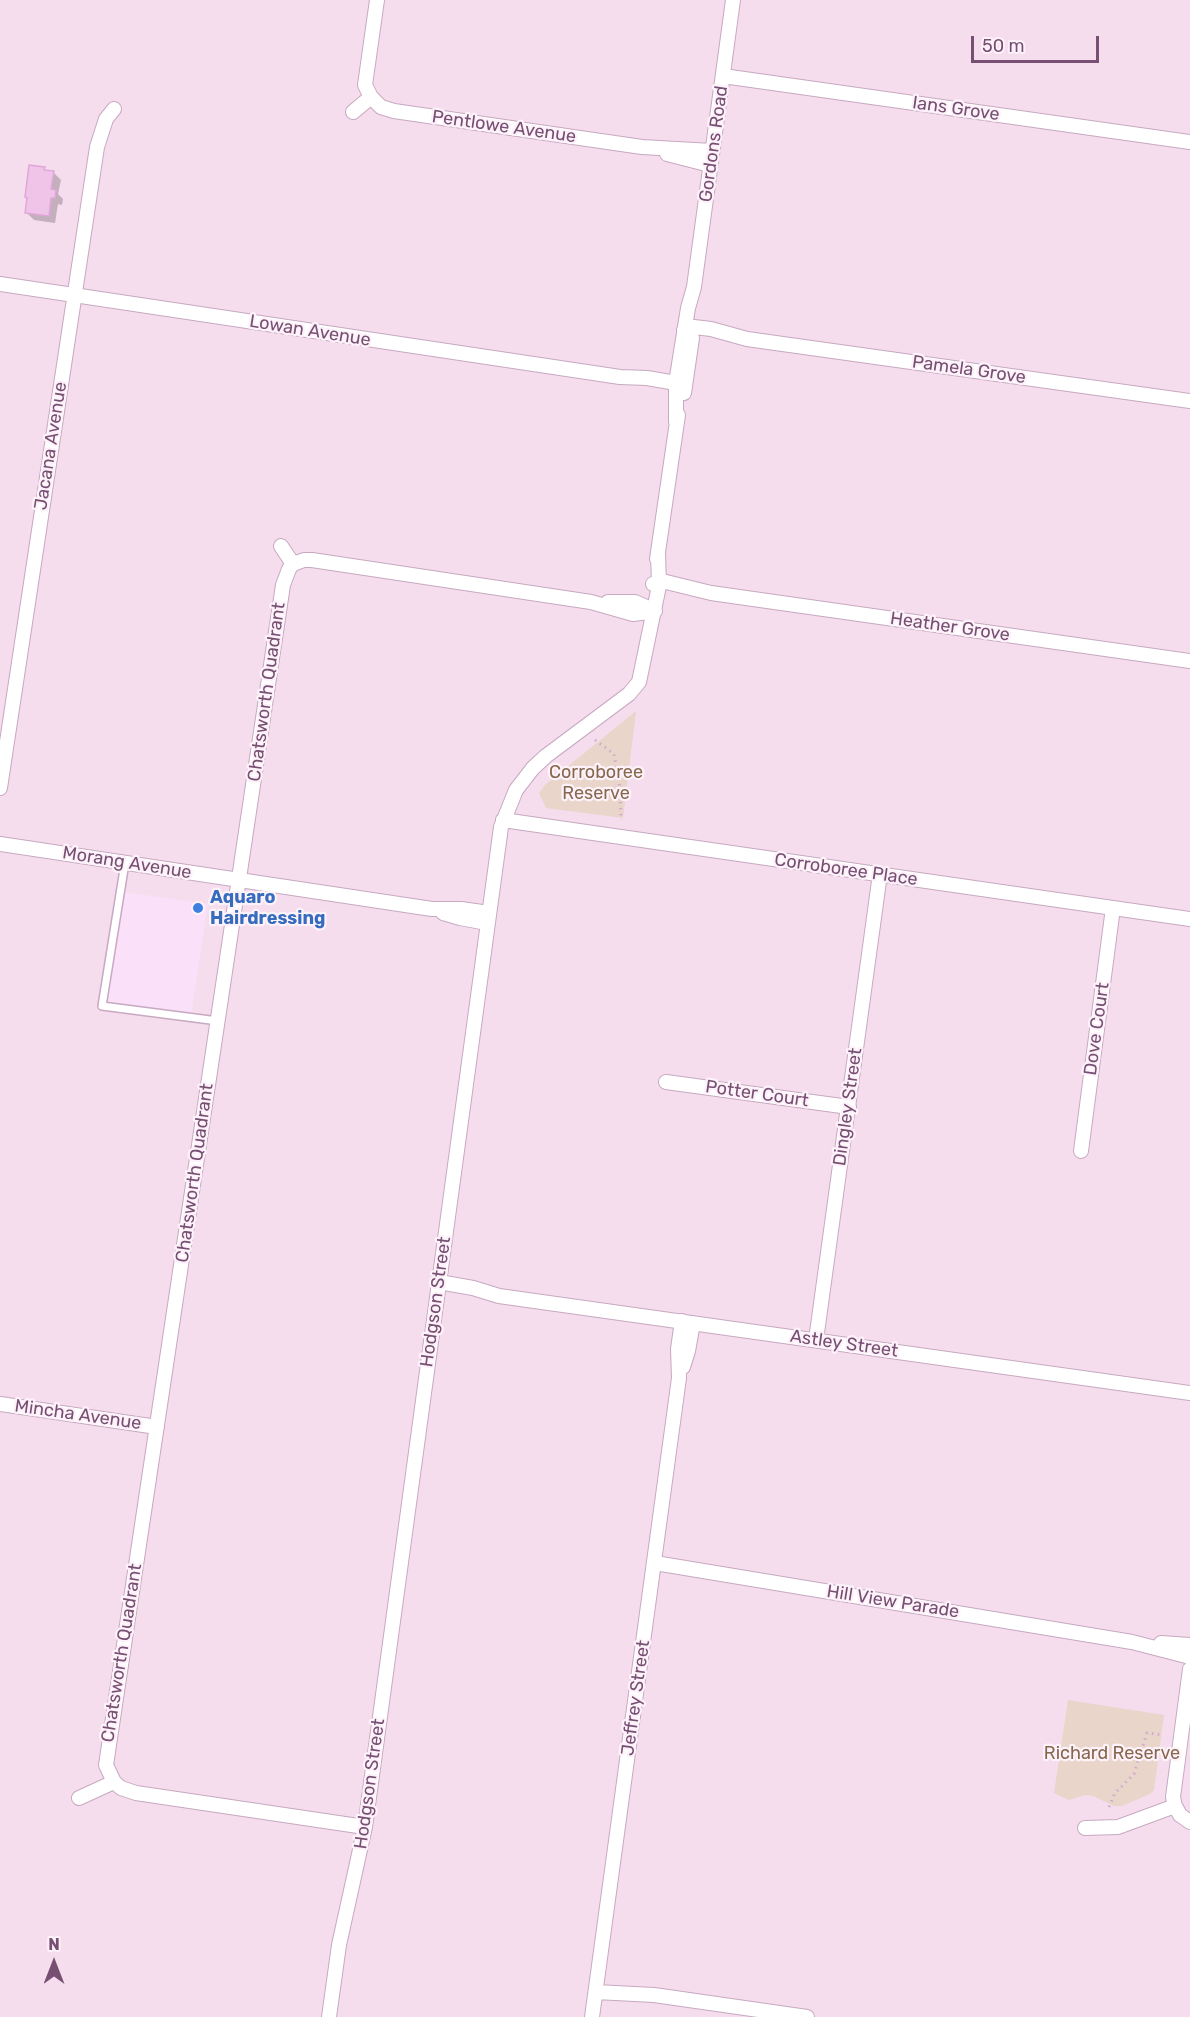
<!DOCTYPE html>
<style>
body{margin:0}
#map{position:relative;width:1190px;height:2017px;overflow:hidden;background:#fcebf6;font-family:Rubik,sans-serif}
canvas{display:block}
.north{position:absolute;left:24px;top:1933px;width:60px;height:60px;-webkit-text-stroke:4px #fef2fa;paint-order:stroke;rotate:0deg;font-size:16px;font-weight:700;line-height:24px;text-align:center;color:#764f72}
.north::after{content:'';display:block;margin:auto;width:21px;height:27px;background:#764f72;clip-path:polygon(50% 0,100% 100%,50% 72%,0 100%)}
.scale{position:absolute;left:971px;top:36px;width:128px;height:27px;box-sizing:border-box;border:3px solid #764f72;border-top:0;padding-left:8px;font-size:18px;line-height:21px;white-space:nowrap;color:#764f72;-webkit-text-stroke:4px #fef2fa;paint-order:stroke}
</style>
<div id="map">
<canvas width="1190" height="2017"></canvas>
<div class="north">N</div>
<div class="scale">50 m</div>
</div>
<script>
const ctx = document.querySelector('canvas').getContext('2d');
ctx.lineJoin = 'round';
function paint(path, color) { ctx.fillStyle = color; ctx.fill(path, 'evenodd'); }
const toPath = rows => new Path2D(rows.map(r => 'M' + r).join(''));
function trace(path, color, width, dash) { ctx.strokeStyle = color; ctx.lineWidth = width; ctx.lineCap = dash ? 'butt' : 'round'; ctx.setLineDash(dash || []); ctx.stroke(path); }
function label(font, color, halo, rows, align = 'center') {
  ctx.font = font + ' Rubik,sans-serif'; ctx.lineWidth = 4.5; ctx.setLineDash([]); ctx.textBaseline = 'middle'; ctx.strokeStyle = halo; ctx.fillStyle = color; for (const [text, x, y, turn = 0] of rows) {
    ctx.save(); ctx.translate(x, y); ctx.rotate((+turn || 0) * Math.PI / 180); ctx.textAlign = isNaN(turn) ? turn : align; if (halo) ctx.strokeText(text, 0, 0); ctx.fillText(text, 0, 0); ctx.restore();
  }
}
paint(toPath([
 [0,0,1190,0,1190,2017,0,2017]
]), '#f5dded');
paint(toPath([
 [116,891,208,904,190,1022,99,1009]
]), '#fbe0f9');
paint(toPath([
 [636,711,623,818,546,808,539,793,545,785],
 [1068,1700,1164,1715,1154,1790,1150,1794,1122,1806,1114,1806,1093,1796,1085,1795,1069,1800,1054,1793]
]), '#e9d5ca');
paint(toPath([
 [44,169,47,172,53,172,61,180,58,194,63,199,62,205,58,204,55,223,34,220,27,213]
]), '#0003');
const building = toPath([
 [29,165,45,167,44,170,54,171,51,189,56,190,55,198,51,198,49,216,25,213,27,198,25,197,29,165]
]);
paint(building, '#f0c4e9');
trace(building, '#e1a6d9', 1.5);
const lane = toPath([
 [125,863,102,1006,218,1021]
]);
const street = toPath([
 [377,0,365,85,371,97,381,107,394,111,642,147,712,151],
 [723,76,1190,142],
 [353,112,371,97],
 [667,154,710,165],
 [0,284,620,377,647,378,676,383,685,387],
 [684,330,694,327,711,329,747,339,1190,401],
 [684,393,692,338],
 [676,422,676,383,688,308,694,287,733,0],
 [281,546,293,564],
 [657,559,678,415],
 [653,584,662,581,711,593,1190,661],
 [608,602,635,602,655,611],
 [0,788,97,147,106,119,114,109],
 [503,820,1190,919],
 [0,844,432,909,461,909,489,913],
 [443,913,460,918,487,923],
 [666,1082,849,1107],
 [1081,1151,1113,908],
 [439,1282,473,1288,499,1296,1190,1393],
 [816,1340,880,874],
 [683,1367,688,1351,693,1323],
 [0,1404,157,1427],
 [655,1563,1132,1642,1190,1657],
 [1161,1643,1190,1645],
 [1190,1669,1173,1797,1175,1806,1180,1815,1190,1822],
 [79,1798,114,1782],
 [365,1827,136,1793,121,1788,114,1782,106,1765,283,585,289,569,293,564,304,560,312,560,591,602,633,614,655,611],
 [1085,1828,1118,1827,1175,1806],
 [596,1992,654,1995,807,2017],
 [329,2017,339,1945,365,1827,501,827,516,790,533,768,546,756,629,694,639,682,659,586,658,552],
 [592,2017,679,1378,678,1349,682,1321]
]);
trace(lane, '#c7a9c1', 10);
trace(street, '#c7a9c1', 16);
trace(toPath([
 [595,740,614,754,620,789,621,820],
 [1109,1807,1115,1793,1134,1774,1147,1733,1163,1735]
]), '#d5a7ce', 3, [1.5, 4.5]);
trace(lane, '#fff', 7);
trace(street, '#fff', 14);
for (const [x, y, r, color] of [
 [198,908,6,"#3f7fe0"]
]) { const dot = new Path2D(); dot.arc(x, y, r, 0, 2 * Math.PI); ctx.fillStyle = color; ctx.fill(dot); trace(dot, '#fef2fa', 2); }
label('18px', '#764f72', '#fef2fa', [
 ["Ians Grove",956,109,8],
 ["Pentlowe Avenue",504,127,8],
 ["Gordons Road",714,144,-82],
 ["Lowan Avenue",310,331,9],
 ["Pamela Grove",969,370,8],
 ["Jacana Avenue",51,446,-81],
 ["Heather Grove",950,627,8],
 ["Chatsworth Quadrant",267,692,-82],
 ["Morang Avenue",127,863,9],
 ["Corroboree Place",846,870,8],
 ["Dove Court",1097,1029,-82],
 ["Potter Court",757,1094,8],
 ["Dingley Street",848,1107,-82],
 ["Chatsworth Quadrant",195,1173,-82],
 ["Hodgson Street",436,1302,-82],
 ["Astley Street",844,1344,8],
 ["Mincha Avenue",78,1415,8],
 ["Hill View Parade",893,1602,9],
 ["Chatsworth Quadrant",122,1653,-81],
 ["Jeffrey Street",636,1698,-82],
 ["Hodgson Street",370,1784,-82]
]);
label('18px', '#87684d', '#fef2fa', [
 ["Corroboree",596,773],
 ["Reserve",596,794],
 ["Richard Reserve",1112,1754]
]);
label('bold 18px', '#366cbe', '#fef2fa', [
 ["Aquaro",210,898],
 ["Hairdressing",210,919]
], 'left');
</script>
